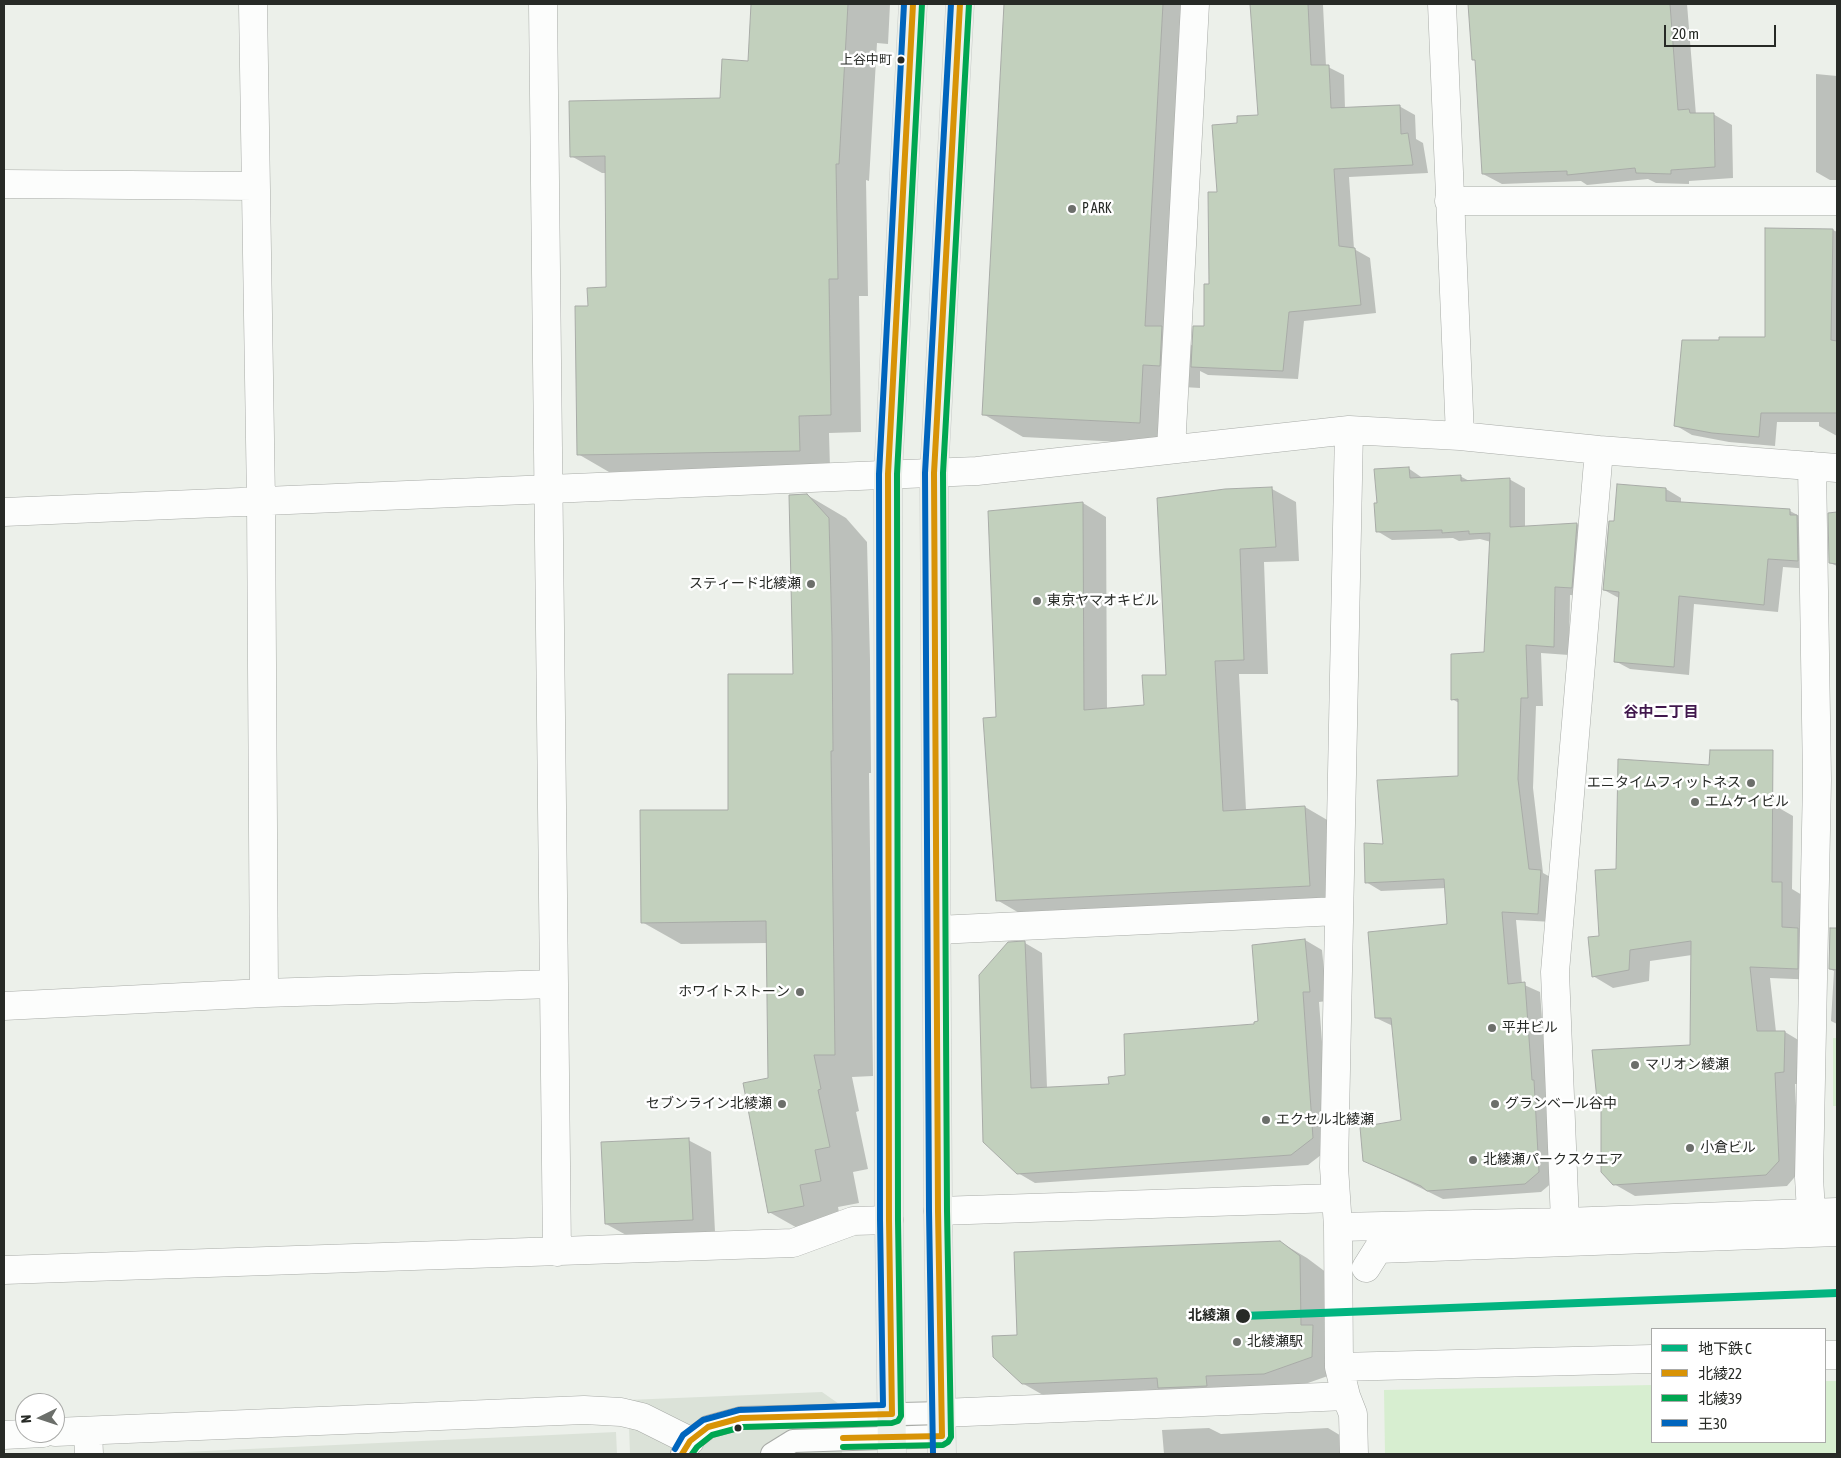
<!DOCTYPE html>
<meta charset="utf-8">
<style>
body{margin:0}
#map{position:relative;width:1841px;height:1458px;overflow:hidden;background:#ecf0ea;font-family:"Asap Condensed","Noto Sans JP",sans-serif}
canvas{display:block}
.frame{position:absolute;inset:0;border:5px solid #272a26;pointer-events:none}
.legend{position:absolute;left:1651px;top:1328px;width:175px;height:115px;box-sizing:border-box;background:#fff;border:1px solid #a9aaa8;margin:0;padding:6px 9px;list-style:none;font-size:15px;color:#272a26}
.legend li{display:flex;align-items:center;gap:10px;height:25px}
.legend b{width:25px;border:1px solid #a9aaa8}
.north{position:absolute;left:15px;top:1393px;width:50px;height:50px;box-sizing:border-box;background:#fff;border:1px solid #a9aaa8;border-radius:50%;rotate:266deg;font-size:14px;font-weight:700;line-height:20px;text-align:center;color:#272a26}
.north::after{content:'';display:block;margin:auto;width:18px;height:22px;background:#6c6f6b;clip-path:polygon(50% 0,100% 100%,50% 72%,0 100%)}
.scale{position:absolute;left:1664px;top:25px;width:112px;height:22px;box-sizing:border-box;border:2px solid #272a26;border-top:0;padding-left:6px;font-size:15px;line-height:18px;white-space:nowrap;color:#272a26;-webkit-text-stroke:4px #fff;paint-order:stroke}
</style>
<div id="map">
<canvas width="1841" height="1458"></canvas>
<div class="frame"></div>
<ul class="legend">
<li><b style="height:6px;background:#02b480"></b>地下鉄 C</li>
<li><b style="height:6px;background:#d89306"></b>北綾22</li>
<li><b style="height:6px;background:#00a651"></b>北綾39</li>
<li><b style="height:6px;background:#0065bd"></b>王30</li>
</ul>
<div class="north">N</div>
<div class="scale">20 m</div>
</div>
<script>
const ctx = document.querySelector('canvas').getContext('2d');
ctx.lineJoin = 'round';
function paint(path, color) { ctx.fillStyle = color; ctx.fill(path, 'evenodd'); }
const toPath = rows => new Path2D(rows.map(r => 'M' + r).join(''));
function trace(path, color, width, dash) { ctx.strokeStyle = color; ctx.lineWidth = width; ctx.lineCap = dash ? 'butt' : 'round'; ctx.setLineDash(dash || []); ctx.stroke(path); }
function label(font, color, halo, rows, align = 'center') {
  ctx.font = font + ' "Asap Condensed","Noto Sans JP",sans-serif'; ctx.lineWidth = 5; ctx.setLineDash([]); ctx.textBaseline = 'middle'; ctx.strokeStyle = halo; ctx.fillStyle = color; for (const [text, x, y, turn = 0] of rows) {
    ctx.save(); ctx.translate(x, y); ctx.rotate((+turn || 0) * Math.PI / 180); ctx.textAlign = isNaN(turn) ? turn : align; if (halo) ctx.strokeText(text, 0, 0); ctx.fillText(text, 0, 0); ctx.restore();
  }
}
paint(toPath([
 [822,1392,842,1406,842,1454,630,1454,628,1400],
 [616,1432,617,1454,141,1454]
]), '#dbe2d8');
paint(toPath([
 [1833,1038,1837,1038,1837,1106,1833,1106],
 [1825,1381,1837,1381,1837,1454,1385,1454,1384,1390,1652,1385,1652,1442,1825,1442]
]), '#d7eed0');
paint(toPath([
 [752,4,890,4,888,44,877,43,869,181,866,180,868,296,859,296,861,432,829,433,830,468,609,472,578,454,589,307,607,289,607,173,602,173,571,156,721,100,749,62],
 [1006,4,1204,4,1185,341,1193,346,1205,327,1218,193,1239,124,1259,116,1251,4,1332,4,1323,5,1326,66,1344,75,1345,109,1399,106,1415,115,1416,139,1423,143,1428,173,1349,177,1354,249,1370,258,1376,313,1304,321,1298,379,1208,375,1200,371,1200,388,1183,387,1180,445,1023,437,983,414],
 [1470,4,1687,4,1696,115,1713,114,1732,125,1733,178,1689,181,1689,184,1656,183,1648,179,1587,185,1581,181,1502,184,1483,174,1476,61,1474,60],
 [1816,74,1837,76,1837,180,1830,180,1816,172],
 [1833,230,1837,232,1837,436,1819,426,1819,422,1777,422,1775,446,1729,442,1692,435,1675,425,1720,342,1766,339],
 [1408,468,1424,479,1460,476,1471,482,1509,479,1525,488,1525,527,1577,524,1592,533,1587,596,1570,595,1569,655,1541,653,1543,706,1536,706,1533,788,1543,873,1556,880,1553,922,1516,920,1522,984,1540,992,1554,1181,1541,1192,1443,1199,1364,1160,1403,1121,1393,1026,1376,1018,1449,925,1446,888,1381,891,1366,882,1384,845,1459,777,1459,703,1452,699,1485,653,1491,542,1480,539,1459,541,1453,538,1392,540,1377,531,1378,504],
 [1618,486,1666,489,1681,498,1681,503,1790,511,1805,519,1812,569,1783,567,1778,612,1694,604,1689,675,1630,669,1615,661,1619,598,1604,590,1615,522],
 [1272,489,1296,502,1299,561,1264,562,1268,674,1239,674,1246,810,1305,807,1329,821,1333,899,1021,914,997,900,997,718,1083,503,1106,517,1107,710,1145,707,1168,676],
 [807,495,846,518,867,542,870,659,871,773,869,773,873,1076,852,1077,859,1111,856,1112,868,1169,853,1172,859,1203,838,1207,842,1228,808,1234,769,1212,768,943,681,944,642,922,730,811,794,675],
 [1837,513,1837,573,1837,566,1830,563,1830,514],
 [1772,804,1793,816,1792,889,1802,895,1818,980,1770,978,1776,1032,1785,1032,1805,1044,1804,1084,1795,1084,1799,1172,1787,1186,1635,1196,1614,1184,1602,1101,1598,1099,1691,1046,1692,955,1650,961,1649,981,1613,988,1593,976,1617,870],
 [1831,929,1837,929,1837,1024,1831,1021,1834,971,1830,969],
 [1305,940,1322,950,1327,1001,1319,1002,1330,1148,1308,1165,1035,1183,1018,1173,1025,943,1042,953,1047,1088,1110,1085,1255,1025,1259,1022],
 [688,1140,711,1152,715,1232,628,1236,606,1224],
 [1280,1242,1307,1258,1327,1273,1339,1372,1291,1389,1050,1399,1022,1383,1018,1337],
 [1209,1428,1221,1434,1328,1428,1358,1446,1359,1454,1164,1454,1162,1430]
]), '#0003');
const building = toPath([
 [751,4,848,4,839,164,836,164,838,279,829,279,831,415,799,416,800,451,577,455,575,306,588,306,587,288,606,287,605,156,570,157,569,101,720,98,722,59,748,61,751,4],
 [1004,4,1163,4,1145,326,1162,326,1160,366,1143,365,1140,423,982,415,1004,4],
 [1250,4,1308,4,1311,65,1329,65,1331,108,1400,105,1401,134,1408,133,1413,165,1334,169,1339,246,1355,248,1361,305,1289,312,1283,371,1191,367,1193,326,1204,326,1204,284,1209,284,1208,192,1217,192,1212,125,1237,123,1237,116,1258,115,1250,4],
 [1468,4,1670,4,1678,110,1689,109,1690,113,1714,113,1715,167,1671,170,1671,174,1636,173,1635,168,1567,175,1567,171,1482,174,1475,60,1472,60,1468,4],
 [1765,228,1833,229,1831,340,1837,341,1837,413,1761,413,1759,437,1712,433,1674,426,1682,340,1719,340,1719,337,1765,337,1765,228],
 [1409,467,1410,478,1461,475,1461,481,1510,478,1510,527,1577,523,1572,588,1555,587,1554,647,1526,645,1528,698,1521,698,1518,779,1529,869,1541,870,1538,914,1502,912,1508,984,1525,982,1532,1080,1534,1080,1539,1172,1525,1184,1427,1191,1421,1186,1363,1161,1360,1127,1401,1120,1391,1018,1375,1018,1368,932,1447,924,1444,879,1365,883,1364,843,1383,844,1377,780,1458,776,1458,699,1451,700,1451,654,1484,652,1490,533,1469,534,1469,531,1442,533,1442,530,1376,532,1374,503,1377,503,1374,469,1409,467],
 [1617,484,1666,488,1666,501,1790,509,1790,515,1797,515,1798,561,1768,559,1764,605,1679,596,1674,667,1614,662,1619,592,1603,590,1609,521,1614,521,1617,484],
 [1272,487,1276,547,1240,549,1244,660,1215,661,1223,811,1305,806,1310,886,996,901,983,718,996,717,988,511,1083,502,1084,710,1144,705,1142,675,1166,675,1157,498,1225,489,1272,487],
 [807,494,829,518,832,637,833,751,831,751,835,1055,814,1055,821,1089,818,1090,830,1147,815,1150,821,1181,800,1185,804,1206,768,1213,743,1083,768,1078,766,921,641,923,640,810,728,810,728,674,793,674,789,495,807,494],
 [1837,512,1837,564,1829,563,1828,513,1837,512],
 [1710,750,1773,750,1772,882,1782,882,1782,927,1798,928,1798,969,1750,967,1757,1031,1785,1031,1784,1072,1775,1073,1779,1161,1766,1175,1613,1185,1601,1172,1601,1099,1597,1100,1592,1050,1690,1045,1691,941,1630,950,1629,970,1592,977,1588,937,1599,936,1595,870,1616,869,1618,759,1709,765,1710,750],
 [1830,928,1837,928,1837,970,1829,969,1830,928],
 [1305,939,1310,992,1303,992,1313,1138,1291,1155,1017,1174,983,1142,979,975,1008,942,1025,941,1031,1088,1109,1084,1108,1077,1125,1075,1124,1034,1254,1024,1254,1022,1258,1021,1252,945,1305,939],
 [689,1138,693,1220,605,1224,601,1142,689,1138],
 [1280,1241,1300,1256,1301,1325,1313,1325,1312,1357,1264,1374,1206,1376,1207,1386,1158,1388,1157,1378,1022,1384,993,1357,992,1336,1017,1335,1014,1252,1280,1241]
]);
paint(building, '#c2d0bd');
trace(building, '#a8aba7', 1);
const lane = toPath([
 [682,1454,690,1441,708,1427,741,1418,942,1413],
 [772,1454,793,1441,942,1436]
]);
const street = toPath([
 [253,4,261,501,264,993],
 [543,4,557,1252],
 [1442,4,1460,436],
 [4,184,254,186],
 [1449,201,1837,201],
 [1171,449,1195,4],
 [4,512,977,471,1349,430,1460,436,1599,450,1837,468],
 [937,930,1338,911],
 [4,1006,264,993,553,984],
 [938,1211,1335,1198],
 [1811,1212,1809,1177,1817,780,1812,466],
 [1565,1222,1555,972,1599,450],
 [1338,1227,1565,1222,1837,1212],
 [1366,1268,1378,1249,1837,1232],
 [4,1270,793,1243,853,1221,889,1220],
 [1825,1355,1837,1355],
 [1339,1367,1652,1359],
 [1346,1396,1339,1367,1338,1227,1334,1167,1349,430],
 [942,1413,1346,1396,1353,1414,1354,1454],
 [88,1431,89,1454],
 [55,1432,584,1410,621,1412,642,1417,690,1441],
 [4,1435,43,1433]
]);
const primary = toPath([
 [892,1454,889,1220,888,474,913,4],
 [942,1454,938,1211,934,473,960,4]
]);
trace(lane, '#a8aba7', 24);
trace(street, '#a8aba7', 29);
trace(primary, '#c8cbc8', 29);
trace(lane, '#fcfdfc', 22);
trace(street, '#fcfdfc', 28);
trace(primary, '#ecf0eb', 28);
trace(toPath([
 [843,1438,942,1436,938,1211,934,473,960,4],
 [682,1454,690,1441,708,1427,741,1418,892,1414,889,1220,888,474,913,4]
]), '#d89306', 6);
trace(toPath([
 [843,1447,943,1445,948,1442,951,1437,947,1211,943,473,969,4],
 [692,1454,697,1447,712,1435,742,1427,892,1423,898,1421,901,1416,898,1220,897,474,922,4]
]), '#00a651', 6);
trace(toPath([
 [675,1449,683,1435,703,1420,739,1410,883,1405,880,1220,879,474,904,4],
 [933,1454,929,1211,925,473,951,4]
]), '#0065bd', 6);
trace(toPath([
 [1243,1316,1837,1293]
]), '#02b480', 8);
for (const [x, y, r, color] of [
 [901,60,4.5,"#272a26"],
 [1072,209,5,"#6c6f6b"],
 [811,584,5,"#6c6f6b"],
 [1037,601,5,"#6c6f6b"],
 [1751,783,5,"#6c6f6b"],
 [1695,802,5,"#6c6f6b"],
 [800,992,5,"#6c6f6b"],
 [1492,1028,5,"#6c6f6b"],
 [1635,1065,5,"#6c6f6b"],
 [782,1104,5,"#6c6f6b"],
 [1495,1104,5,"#6c6f6b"],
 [1266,1120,5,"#6c6f6b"],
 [1690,1148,5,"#6c6f6b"],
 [1473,1160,5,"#6c6f6b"],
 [1243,1316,8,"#272a26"],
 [1237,1342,5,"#6c6f6b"],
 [738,1428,4.5,"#272a26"]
]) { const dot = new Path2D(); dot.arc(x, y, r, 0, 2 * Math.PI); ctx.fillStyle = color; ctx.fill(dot); trace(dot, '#fff', 2); }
label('13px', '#272a26', '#fff', [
 ["上谷中町",892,60]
], 'right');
label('14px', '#272a26', '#fff', [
 ["P ARK",1082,209],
 ["スティード北綾瀬",801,584,"right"],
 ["東京ヤマオキビル",1047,601],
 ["エニタイムフィットネス",1741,783,"right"],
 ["エムケイビル",1705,802],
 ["ホワイトストーン",790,992,"right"],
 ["平井ビル",1502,1028],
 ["マリオン綾瀬",1645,1065],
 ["セブンライン北綾瀬",772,1104,"right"],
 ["グランベール谷中",1505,1104],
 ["エクセル北綾瀬",1276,1120],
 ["小倉ビル",1700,1148],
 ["北綾瀬パークスクエア",1483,1160],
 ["北綾瀬駅",1247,1342]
], 'left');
label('bold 14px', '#272a26', '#fff', [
 ["北綾瀬",1230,1316]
], 'right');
label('bold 15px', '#41184d', '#fff', [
 ["谷中二丁目",1661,712]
]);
</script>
